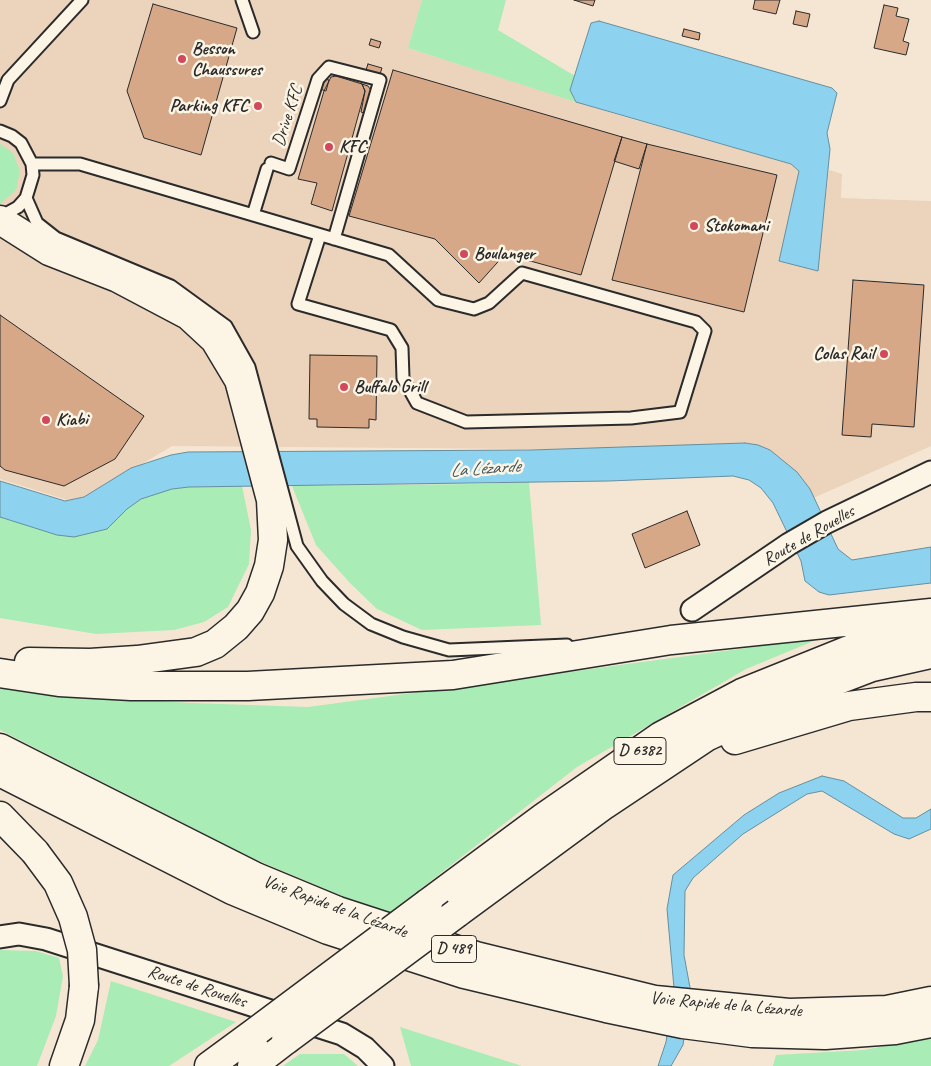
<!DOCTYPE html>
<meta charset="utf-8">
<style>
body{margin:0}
canvas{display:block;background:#f4e6d2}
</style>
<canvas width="931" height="1066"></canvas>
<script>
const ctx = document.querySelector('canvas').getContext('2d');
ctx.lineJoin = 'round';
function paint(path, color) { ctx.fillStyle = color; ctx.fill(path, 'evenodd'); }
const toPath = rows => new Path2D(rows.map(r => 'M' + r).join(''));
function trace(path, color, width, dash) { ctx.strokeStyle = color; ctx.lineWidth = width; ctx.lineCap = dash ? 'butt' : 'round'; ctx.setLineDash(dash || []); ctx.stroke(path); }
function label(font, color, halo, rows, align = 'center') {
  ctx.font = font + ' Caveat,sans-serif'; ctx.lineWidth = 5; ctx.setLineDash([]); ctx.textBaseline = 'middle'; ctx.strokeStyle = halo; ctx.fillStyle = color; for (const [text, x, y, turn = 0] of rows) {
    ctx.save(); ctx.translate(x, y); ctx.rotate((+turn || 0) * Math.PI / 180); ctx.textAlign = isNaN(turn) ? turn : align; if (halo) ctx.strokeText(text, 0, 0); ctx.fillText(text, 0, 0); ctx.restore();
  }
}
paint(toPath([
 [0,0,422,0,408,48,621,116,791,164,799,171,779,261,817,271,829,170,842,174,841,198,931,201,931,446,811,499,764,451,172,446,77,503,0,479]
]), '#ebd3bc');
paint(toPath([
 [422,0,506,0,498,30,575,76,570,90,576,102,408,48],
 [0,144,13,153,20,171,16,190,0,204],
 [529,482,541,625,422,630,377,609,350,583,316,545,292,486,479,484],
 [242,486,251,530,249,564,228,607,204,622,174,630,96,634,0,618,0,495,67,514,172,489,189,487],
 [821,638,746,669,577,767,387,915,252,858,0,730,0,687,36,694,191,703,308,707],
 [0,950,36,951,59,958,63,976,56,1016,37,1066,0,1066],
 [111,981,236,1022,169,1066,85,1066,98,1040],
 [400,1027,522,1066,411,1066],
 [931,1037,931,1066,773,1066,776,1055,864,1050],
 [300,1054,344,1054,358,1066,283,1066]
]), '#a9ecb6');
const water = toPath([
 [599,21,832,88,837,93,827,133,830,149,818,271,779,261,799,171,791,164,576,102,570,90,591,23,599,21],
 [745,443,758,445,770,450,797,472,810,489,838,549,852,560,931,547,931,583,829,595,819,592,805,581,801,561,773,503,761,488,749,480,733,476,609,481,189,487,172,489,141,499,127,509,107,529,74,537,57,535,0,517,0,481,65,501,84,497,131,468,171,455,188,452,531,450,745,443],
 [822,776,844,781,903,818,916,818,931,809,931,829,909,839,894,834,822,791,807,794,743,834,693,878,685,891,684,955,691,993,683,1045,671,1066,658,1066,666,1042,674,988,667,909,673,875,744,815,779,793,822,776]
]);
paint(water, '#8dd2ee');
trace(water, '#668fa0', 1);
const building = toPath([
 [574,0,595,0,593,6,574,0],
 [755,0,780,0,776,14,753,9,755,0],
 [153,4,237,28,201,155,144,138,127,91,153,4],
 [884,5,898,8,896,16,909,19,903,41,909,43,906,55,874,48,884,5],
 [796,11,810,14,807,27,793,24,796,11],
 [684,29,700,33,699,40,682,36,684,29],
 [371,39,381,42,379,48,369,45,371,39],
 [368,64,382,68,380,74,366,70,368,64],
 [393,70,622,137,581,275,505,254,479,283,435,239,349,216,393,70],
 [336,76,362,84,365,91,332,211,311,204,317,183,298,179,324,91,331,77,336,76],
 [324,79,329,80,326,91,320,89,324,79],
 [362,84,368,86,373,93,367,114,361,112,365,91,362,84],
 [622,137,647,144,639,169,614,161,622,137],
 [647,144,777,175,744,312,612,280,647,144],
 [853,280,924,285,914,427,872,424,871,437,842,435,853,280],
 [0,315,144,416,115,459,64,486,5,470,0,466,0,315],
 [310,355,377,356,376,420,369,419,369,428,317,427,317,419,309,419,310,355],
 [687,511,700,545,645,568,632,534,687,511]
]);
paint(building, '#d6a887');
trace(building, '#2b2b2b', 1);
const lane = toPath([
 [242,0,253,32],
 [0,101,8,80,82,0],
 [0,131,12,136,21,143,32,164,33,175,26,198,18,207,0,217],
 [271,163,289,169,318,79,329,67,380,80,334,239],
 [32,164,80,164,389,255,438,300,474,309,489,303,522,273,696,322,705,331,680,412,631,418,466,422,417,403,403,378,402,348,391,330,298,304,320,235],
 [26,198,37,223,56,238,171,286,226,326,249,367,297,546,322,581,344,604,371,624,403,637,449,650,567,645],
 [253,215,267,169]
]);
const street = toPath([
 [692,610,789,544,827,522,931,472],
 [0,937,19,934,46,939,342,1034,365,1048,383,1066]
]);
const highway = toPath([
 [0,220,49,251,118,278,188,315,215,340,239,380,271,500,273,540,269,566,260,593,250,611,236,627,215,644,196,652,137,660,90,663,29,662],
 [0,673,59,682,131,686,248,686,453,675,671,640,931,613],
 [735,740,849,706,916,697,931,697],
 [0,748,256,877,338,911,476,956,655,1000,789,1013,887,1010,931,1001],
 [0,772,232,890,328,930,464,974,606,1008,683,1024,752,1033,825,1035,895,1030,931,1023],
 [0,816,35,852],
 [428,903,544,817,661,736,742,693,854,648,931,634],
 [457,913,604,805,706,737,786,700,872,667,931,654],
 [64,1066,80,1020,84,986],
 [209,1066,258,1030],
 [252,1066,286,1040]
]);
trace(lane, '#2b2b2b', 15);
trace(street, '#2b2b2b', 25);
trace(highway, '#2b2b2b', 31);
trace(lane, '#fcf5e5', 11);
trace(street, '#fcf5e5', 21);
trace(highway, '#fcf5e5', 28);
const highwayBridge = toPath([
 [35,852,58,883,73,917,82,950,84,986],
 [258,1030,428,903],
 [286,1040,457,913]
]);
trace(highwayBridge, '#2b2b2b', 31, []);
trace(highwayBridge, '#fcf5e5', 28);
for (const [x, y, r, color] of [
 [182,59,5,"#d1495b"],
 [258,106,5,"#d1495b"],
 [329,147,5,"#d1495b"],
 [694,226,5,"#d1495b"],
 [464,254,5,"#d1495b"],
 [884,354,5,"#d1495b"],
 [344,387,5,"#d1495b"],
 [46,420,5,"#d1495b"]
]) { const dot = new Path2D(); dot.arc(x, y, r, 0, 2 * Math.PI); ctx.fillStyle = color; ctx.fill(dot); trace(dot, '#fcf5e5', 2); }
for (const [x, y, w] of [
 [640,751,52],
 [454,949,45]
]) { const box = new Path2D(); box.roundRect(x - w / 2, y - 13.5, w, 27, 4); ctx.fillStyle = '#fcf5e5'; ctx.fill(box); trace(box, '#2b2b2b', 1); }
label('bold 16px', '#2b2b2b', null, [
 ["D 6382",640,751],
 ["D 489",454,949]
]);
label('bold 18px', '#2b2b2b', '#fcf5e5', [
 ["Besson",192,49],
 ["Chaussures",192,70],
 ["Parking KFC",248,106,"right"],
 ["KFC",339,147],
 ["Stokomani",704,226],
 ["Boulanger",474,254],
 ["Colas Rail",874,354,"right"],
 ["Buffalo Grill",354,387],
 ["Kiabi",56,420]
], 'left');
label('18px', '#2b2b2b', '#fcf5e5', [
 ["Drive KFC",288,116,-72],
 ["Route de Rouelles",809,536,-30],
 ["Voie Rapide de la Lézarde",335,907,20],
 ["Route de Rouelles",197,987,18],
 ["Voie Rapide de la Lézarde",726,1005,5]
]);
label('italic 19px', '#44555c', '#fcf5e5', [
 ["La Lézarde",485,469,-4]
]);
</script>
